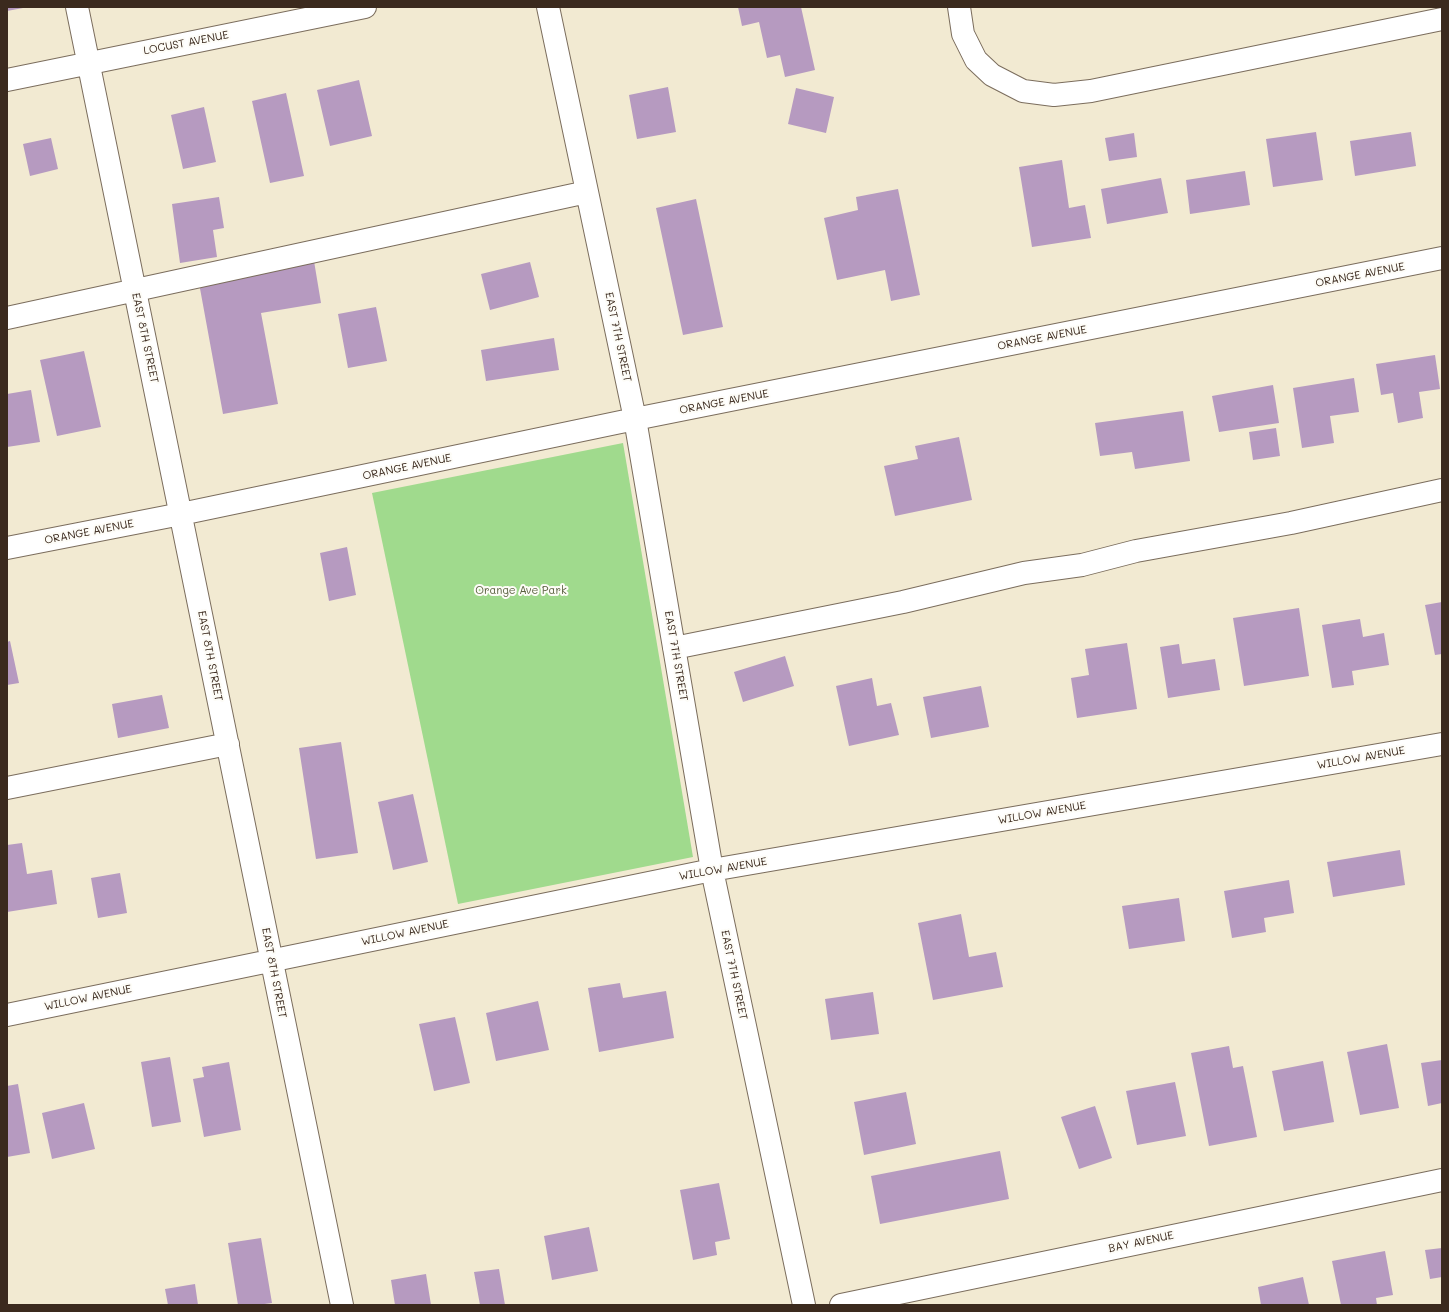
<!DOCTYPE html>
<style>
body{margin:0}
#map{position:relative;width:1449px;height:1312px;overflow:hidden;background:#f2ead2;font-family:Mali,sans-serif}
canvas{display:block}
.frame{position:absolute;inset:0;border:8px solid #3b2a1e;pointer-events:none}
</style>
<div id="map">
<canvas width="1449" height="1312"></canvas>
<div class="frame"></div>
</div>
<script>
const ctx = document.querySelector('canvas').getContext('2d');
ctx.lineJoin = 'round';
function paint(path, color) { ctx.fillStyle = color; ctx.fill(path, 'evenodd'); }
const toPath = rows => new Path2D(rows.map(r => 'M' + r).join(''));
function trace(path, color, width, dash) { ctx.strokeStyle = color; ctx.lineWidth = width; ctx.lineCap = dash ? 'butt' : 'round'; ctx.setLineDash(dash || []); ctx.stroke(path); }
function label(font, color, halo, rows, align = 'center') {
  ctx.font = font + ' Mali,sans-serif'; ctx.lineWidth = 4; ctx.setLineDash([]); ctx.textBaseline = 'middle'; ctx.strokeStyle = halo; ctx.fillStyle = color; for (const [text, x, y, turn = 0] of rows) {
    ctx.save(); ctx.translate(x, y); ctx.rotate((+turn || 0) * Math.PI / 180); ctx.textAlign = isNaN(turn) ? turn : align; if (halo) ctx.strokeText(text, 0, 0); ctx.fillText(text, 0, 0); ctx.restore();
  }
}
paint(toPath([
 [623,443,693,857,458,904,372,493]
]), '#a0da8d');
paint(toPath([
 [7,7,23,7,23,8,7,11],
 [738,7,801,7,815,70,785,77,780,55,767,58,759,22,742,26],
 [359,80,372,136,330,146,317,90],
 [668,87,676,132,637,139,629,95],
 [796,88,834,97,826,133,788,124],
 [286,93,304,176,270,183,252,101],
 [204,107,216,162,183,169,171,115],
 [1316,132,1323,180,1273,187,1266,139],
 [1411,132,1416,166,1355,176,1350,141],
 [1134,133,1137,157,1109,161,1105,138],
 [51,138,58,169,30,176,23,144],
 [1062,160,1069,208,1085,205,1091,238,1032,247,1019,167],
 [1245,171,1250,205,1190,214,1186,180],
 [1161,178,1168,213,1107,224,1101,189],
 [898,189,920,295,891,301,885,270,837,280,824,218,858,210,856,197],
 [219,197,224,228,213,230,217,257,180,263,172,204],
 [696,199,723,327,683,335,656,208],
 [314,261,321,303,261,313,278,404,223,414,199,283],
 [530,262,539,297,490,310,481,274],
 [376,307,387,361,348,368,338,314],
 [554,338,559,370,486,381,481,350],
 [84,351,101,427,57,436,40,360],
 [1435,355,1440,389,1419,392,1423,418,1398,423,1393,393,1381,395,1376,364],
 [1354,378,1359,412,1330,416,1334,443,1302,448,1293,388],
 [1273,385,1279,423,1219,432,1212,396],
 [31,390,40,442,7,447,7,394],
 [1183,411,1190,461,1135,469,1132,452,1100,456,1095,423],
 [1276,428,1280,456,1253,460,1249,432],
 [959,437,972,500,895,516,884,466,918,459,915,446],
 [347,547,356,595,329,601,320,553],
 [1442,602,1442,654,1435,655,1425,605],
 [1299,608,1309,676,1244,686,1233,618],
 [1360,619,1363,637,1384,633,1389,665,1352,671,1354,685,1332,688,1322,625],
 [10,641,19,683,7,685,7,642],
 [1127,643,1137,709,1077,718,1071,678,1089,675,1085,649],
 [1179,644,1182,664,1215,659,1220,690,1168,698,1160,647],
 [785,656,794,686,743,702,734,672],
 [872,678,877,706,891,703,899,735,849,746,836,686],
 [981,686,989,727,931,738,923,697],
 [162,695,169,728,118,738,112,704],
 [341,742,358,853,316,859,299,748],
 [413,794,428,862,393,870,378,802],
 [22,843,27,874,52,870,57,904,7,912,7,845],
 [1400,850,1405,885,1333,897,1327,862],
 [120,873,127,913,98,918,91,878],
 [1289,880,1294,913,1264,918,1266,932,1232,938,1224,891],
 [1179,898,1185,941,1129,949,1122,906],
 [961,914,969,957,996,952,1003,987,933,1000,918,923],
 [620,983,623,998,666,991,674,1038,599,1052,588,988],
 [873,992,879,1034,831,1040,825,999],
 [538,1001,549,1050,496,1061,486,1013],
 [455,1017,470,1083,434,1091,419,1024],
 [1387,1044,1399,1108,1360,1115,1347,1052],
 [1229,1046,1233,1068,1243,1066,1257,1137,1209,1146,1191,1053],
 [170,1057,181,1122,152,1127,141,1062],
 [1442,1060,1442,1103,1428,1106,1421,1063],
 [1323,1061,1334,1122,1284,1131,1272,1071],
 [229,1062,241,1130,204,1137,193,1079,204,1077,202,1067],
 [1175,1082,1186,1136,1137,1145,1126,1091],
 [18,1084,30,1153,7,1157,7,1086],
 [906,1092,916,1144,864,1155,854,1102],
 [84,1103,95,1149,52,1159,42,1113],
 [1095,1106,1112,1158,1079,1169,1061,1117],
 [1000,1151,1009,1199,880,1224,871,1176],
 [719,1183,730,1239,715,1242,717,1255,693,1260,680,1190],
 [589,1227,598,1271,552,1280,544,1236],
 [261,1238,272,1303,257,1305,238,1305,228,1243],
 [1442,1248,1442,1277,1430,1279,1425,1250],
 [1385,1251,1393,1295,1376,1298,1377,1305,1341,1305,1332,1261],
 [499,1269,505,1305,480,1305,474,1272],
 [426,1274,431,1305,395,1305,391,1280],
 [1303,1277,1309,1305,1261,1305,1258,1287],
 [195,1284,198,1305,168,1305,165,1289]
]), '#b69ac0');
const minor = toPath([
 [77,7,342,1305],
 [548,7,635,419,712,870,804,1305],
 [959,7,963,34,976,60,992,75,1023,91,1054,95,1091,91,1442,19],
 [7,80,365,7],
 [7,318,587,192],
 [7,548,181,514,635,419,1442,258],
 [674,648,903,602,1024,573,1082,565,1136,551,1291,523,1442,490],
 [7,788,228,744],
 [7,1015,712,870,1442,744],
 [841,1305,1442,1180]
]);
trace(minor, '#7b6d5d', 24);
trace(minor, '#fff', 22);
label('11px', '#3b2a1e', '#fdfcf7', [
 ["LOCUST AVENUE",186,43,-11],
 ["ORANGE AVENUE",1360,275,-11],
 ["EAST 7TH STREET",618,337,78],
 ["EAST 8TH STREET",145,338,78],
 ["ORANGE AVENUE",1042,338,-11],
 ["ORANGE AVENUE",724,402,-11],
 ["ORANGE AVENUE",407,467,-12],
 ["ORANGE AVENUE",89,532,-11],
 ["EAST 8TH STREET",210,656,79],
 ["EAST 7TH STREET",676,656,80],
 ["WILLOW AVENUE",1361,758,-10],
 ["WILLOW AVENUE",1042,813,-10],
 ["WILLOW AVENUE",723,869,-10],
 ["WILLOW AVENUE",405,933,-12],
 ["EAST 8TH STREET",274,973,79],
 ["EAST 7TH STREET",734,975,78],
 ["WILLOW AVENUE",88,998,-12],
 ["BAY AVENUE",1141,1242,-12]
]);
label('11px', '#595f3f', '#fdfcf7', [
 ["Orange Ave Park",521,591]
]);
</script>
